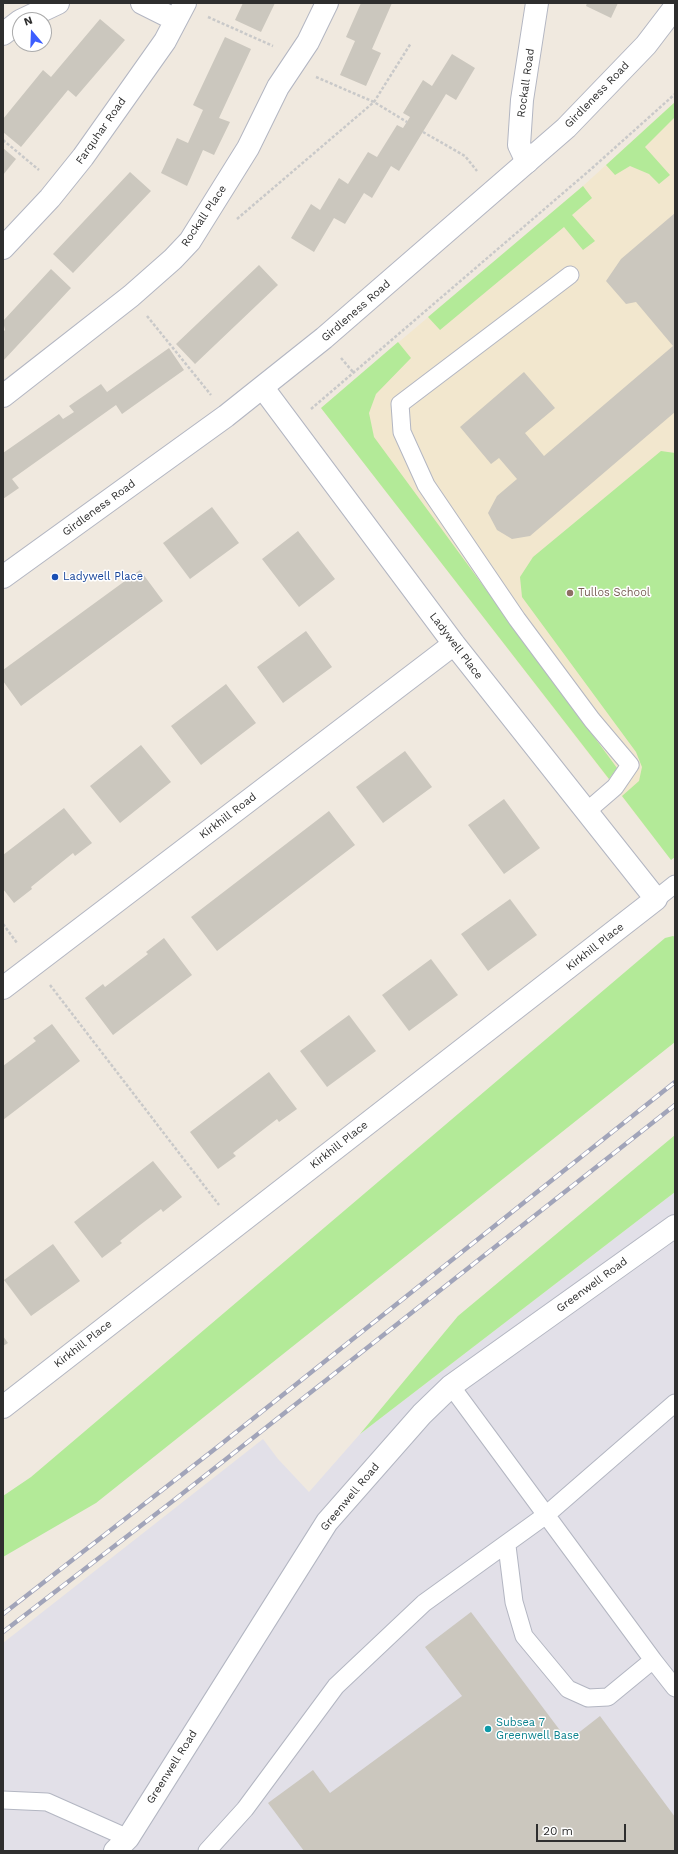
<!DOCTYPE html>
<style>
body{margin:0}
#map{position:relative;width:678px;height:1854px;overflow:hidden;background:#f0e9df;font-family:"Work Sans",sans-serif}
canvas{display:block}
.frame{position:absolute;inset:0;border:4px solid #2e2e2e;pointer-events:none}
.north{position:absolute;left:12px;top:12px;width:40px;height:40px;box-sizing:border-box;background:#fff;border:1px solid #ababab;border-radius:50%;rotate:341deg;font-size:11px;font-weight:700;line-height:16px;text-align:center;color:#2e2e2e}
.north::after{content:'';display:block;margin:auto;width:14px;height:18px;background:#3d5eff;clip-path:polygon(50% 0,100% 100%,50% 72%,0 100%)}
.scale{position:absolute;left:536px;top:1824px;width:90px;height:18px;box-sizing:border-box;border:2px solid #2e2e2e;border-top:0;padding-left:5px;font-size:12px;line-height:14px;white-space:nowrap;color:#2e2e2e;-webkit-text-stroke:3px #fff;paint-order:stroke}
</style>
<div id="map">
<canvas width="678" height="1854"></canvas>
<div class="frame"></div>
<div class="north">N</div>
<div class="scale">20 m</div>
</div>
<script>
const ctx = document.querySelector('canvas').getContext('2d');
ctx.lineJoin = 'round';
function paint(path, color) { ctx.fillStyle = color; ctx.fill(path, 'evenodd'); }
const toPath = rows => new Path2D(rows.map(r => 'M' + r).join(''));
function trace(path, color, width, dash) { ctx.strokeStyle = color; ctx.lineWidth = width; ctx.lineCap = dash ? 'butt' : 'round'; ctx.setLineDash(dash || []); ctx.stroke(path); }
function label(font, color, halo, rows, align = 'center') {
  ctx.font = font + ' "Work Sans",sans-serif'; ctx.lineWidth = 3; ctx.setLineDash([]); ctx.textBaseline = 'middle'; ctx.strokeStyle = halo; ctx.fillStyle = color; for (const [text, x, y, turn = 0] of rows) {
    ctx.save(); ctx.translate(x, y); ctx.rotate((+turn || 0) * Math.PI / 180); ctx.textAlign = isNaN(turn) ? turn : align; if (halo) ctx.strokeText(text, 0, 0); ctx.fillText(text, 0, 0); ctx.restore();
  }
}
paint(toPath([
 [675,1192,675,1851,3,1851,3,1643,263,1439,278,1459,309,1492,360,1434]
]), '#e2e0e8');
paint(toPath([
 [675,102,675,857,671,860,321,408,583,186]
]), '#f2e7ce');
paint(toPath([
 [675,102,675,117,645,147,670,175,659,184,649,174,630,166,615,175,606,165],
 [583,186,592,198,572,215,595,241,583,250,564,227,440,330,428,317],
 [398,342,411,358,376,394,369,413,374,437,617,768,609,779,321,408],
 [661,451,675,453,675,857,671,860,622,796,639,781,642,767,636,752,522,597,520,577,533,557],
 [673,936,675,937,675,1042,96,1503,3,1557,3,1496,31,1477,665,938],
 [675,1135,675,1192,360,1434,458,1316]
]), '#b3ea98');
paint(toPath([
 [243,3,275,3,261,32,235,20],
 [361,3,392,3,372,49,381,53,366,86,340,75,355,41,346,37],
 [587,3,618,3,611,18,586,6],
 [100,19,125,40,76,97,68,90,21,147,3,132,3,119,43,70,51,77],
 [225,37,251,49,219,118,230,122,214,155,203,150,187,186,161,173,177,138,188,143,203,110,193,105],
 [452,54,475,68,456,100,446,94,399,171,391,166,372,198,364,193,345,224,334,218,314,252,291,238,311,204,320,210,339,178,348,184,368,152,377,157,397,125,403,128,410,117,403,113,423,80,432,86],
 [3,148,16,159,3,175],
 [130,172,151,191,73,273,53,254],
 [675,213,675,412,530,536,512,539,497,530,488,513,497,496,517,479,499,458,491,464,460,427,524,372,555,408,525,433,544,456,673,346,636,302,626,304,606,281,621,259],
 [259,265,278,285,195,364,176,344],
 [51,269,71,288,3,361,3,332,5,330,3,321],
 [169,348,184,370,122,414,116,405,12,479,19,488,3,499,3,453,59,414,63,419,74,412,69,406,101,384,107,392],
 [212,507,239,543,190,579,163,543],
 [298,531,335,579,299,607,262,559],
 [140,570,163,601,21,706,3,681,3,670],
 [306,631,332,667,283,703,257,667],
 [226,684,256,723,201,765,171,726],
 [141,745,171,782,120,823,90,786],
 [405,751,432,787,383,823,356,787],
 [504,799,540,848,504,874,468,825],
 [64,808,92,843,75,856,73,853,31,887,32,889,14,903,3,889,3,855],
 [329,811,355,845,217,951,191,917],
 [510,899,537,935,488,971,461,934],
 [164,938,192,975,113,1035,85,998,103,984,105,987,148,954,146,952],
 [431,959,458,995,409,1031,382,995],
 [349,1015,376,1051,327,1087,300,1051],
 [52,1024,80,1061,3,1120,3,1066,36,1041,33,1038],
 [269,1072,297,1109,279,1122,277,1119,233,1153,236,1156,218,1169,190,1132],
 [153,1161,182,1197,163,1212,161,1209,140,1225,120,1241,122,1243,102,1258,74,1222],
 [53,1244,80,1281,31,1316,4,1280],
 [3,1336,8,1343,3,1346],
 [471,1612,568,1741,600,1716,675,1817,675,1851,304,1851,268,1803,313,1770,330,1793,462,1696,425,1647]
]), '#cbc7be');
const lane = toPath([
 [570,275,400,404,402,432,426,485,517,619,592,720,630,765,615,787,586,812],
 [656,899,675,884],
 [451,1386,653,1660,675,1688],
 [507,1546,514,1602,524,1636,568,1689,588,1698,608,1697,653,1660],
 [3,1800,47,1802,128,1838],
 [207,1851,245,1809,336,1686,424,1603,546,1515,675,1403]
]);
const street = toPath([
 [142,3,176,20],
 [22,20,58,3],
 [3,34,20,21],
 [527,162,519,145,522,100,537,3],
 [3,248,50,198,83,157,165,41,185,3],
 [3,396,131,296,173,259,190,241,248,148,278,87,308,42,327,3],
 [3,988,454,644],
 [3,1407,656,899,454,644,263,388]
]);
const secondary = toPath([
 [3,577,226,416,324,338,566,128,646,45,675,7],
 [115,1851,128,1838,327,1522,422,1414,451,1386,675,1226]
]);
trace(lane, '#b3b6c2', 19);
trace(street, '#b3b6c2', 24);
trace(secondary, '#b3b6c2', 24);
trace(toPath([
 [208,17,273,46],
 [316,77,374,102,407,122],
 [423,132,465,156,477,171],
 [3,140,39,170],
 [237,219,374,102,411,43],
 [147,316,211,395],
 [341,358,353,372],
 [311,409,590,170,675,94],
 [3,924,17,943],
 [50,985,219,1205]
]), '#c9c9c9', 2.5, [3, 2]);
trace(lane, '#fff', 17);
trace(street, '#fff', 22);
trace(secondary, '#fff', 22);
const rail = toPath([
 [3,1614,220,1445,675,1082],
 [3,1632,178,1497,675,1105]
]);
trace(rail, '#a1a4b9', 4.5);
trace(rail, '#fff', 3, [9]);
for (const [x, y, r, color] of [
 [55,577,4,"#1a4fb4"],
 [570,593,4,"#8d6e63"],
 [488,1729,4,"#0f9aa8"]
]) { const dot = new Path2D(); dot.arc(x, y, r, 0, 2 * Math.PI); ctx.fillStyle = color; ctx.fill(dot); trace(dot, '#fff', 1.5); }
label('11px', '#2e2e2e', '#fff', [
 ["Rockall Road",526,83,-82],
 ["Girdleness Road",597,95,-46],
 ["Farquhar Road",101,131,-55],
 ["Rockall Place",204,216,-56],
 ["Girdleness Road",356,311,-41],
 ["Girdleness Road",99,508,-36],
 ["Ladywell Place",456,646,53],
 ["Kirkhill Road",228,816,-37],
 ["Kirkhill Place",595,947,-38],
 ["Kirkhill Place",339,1145,-38],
 ["Greenwell Road",592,1285,-36],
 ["Kirkhill Place",83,1344,-38],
 ["Greenwell Road",350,1497,-50],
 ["Greenwell Road",172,1767,-58]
]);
label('11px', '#164399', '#fff', [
 ["Ladywell Place",63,577]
], 'left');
label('11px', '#785e54', '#fff', [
 ["Tullos School",578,593]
], 'left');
label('11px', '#0d838f', '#fff', [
 ["Subsea 7",496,1723],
 ["Greenwell Base",496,1736]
], 'left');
</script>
